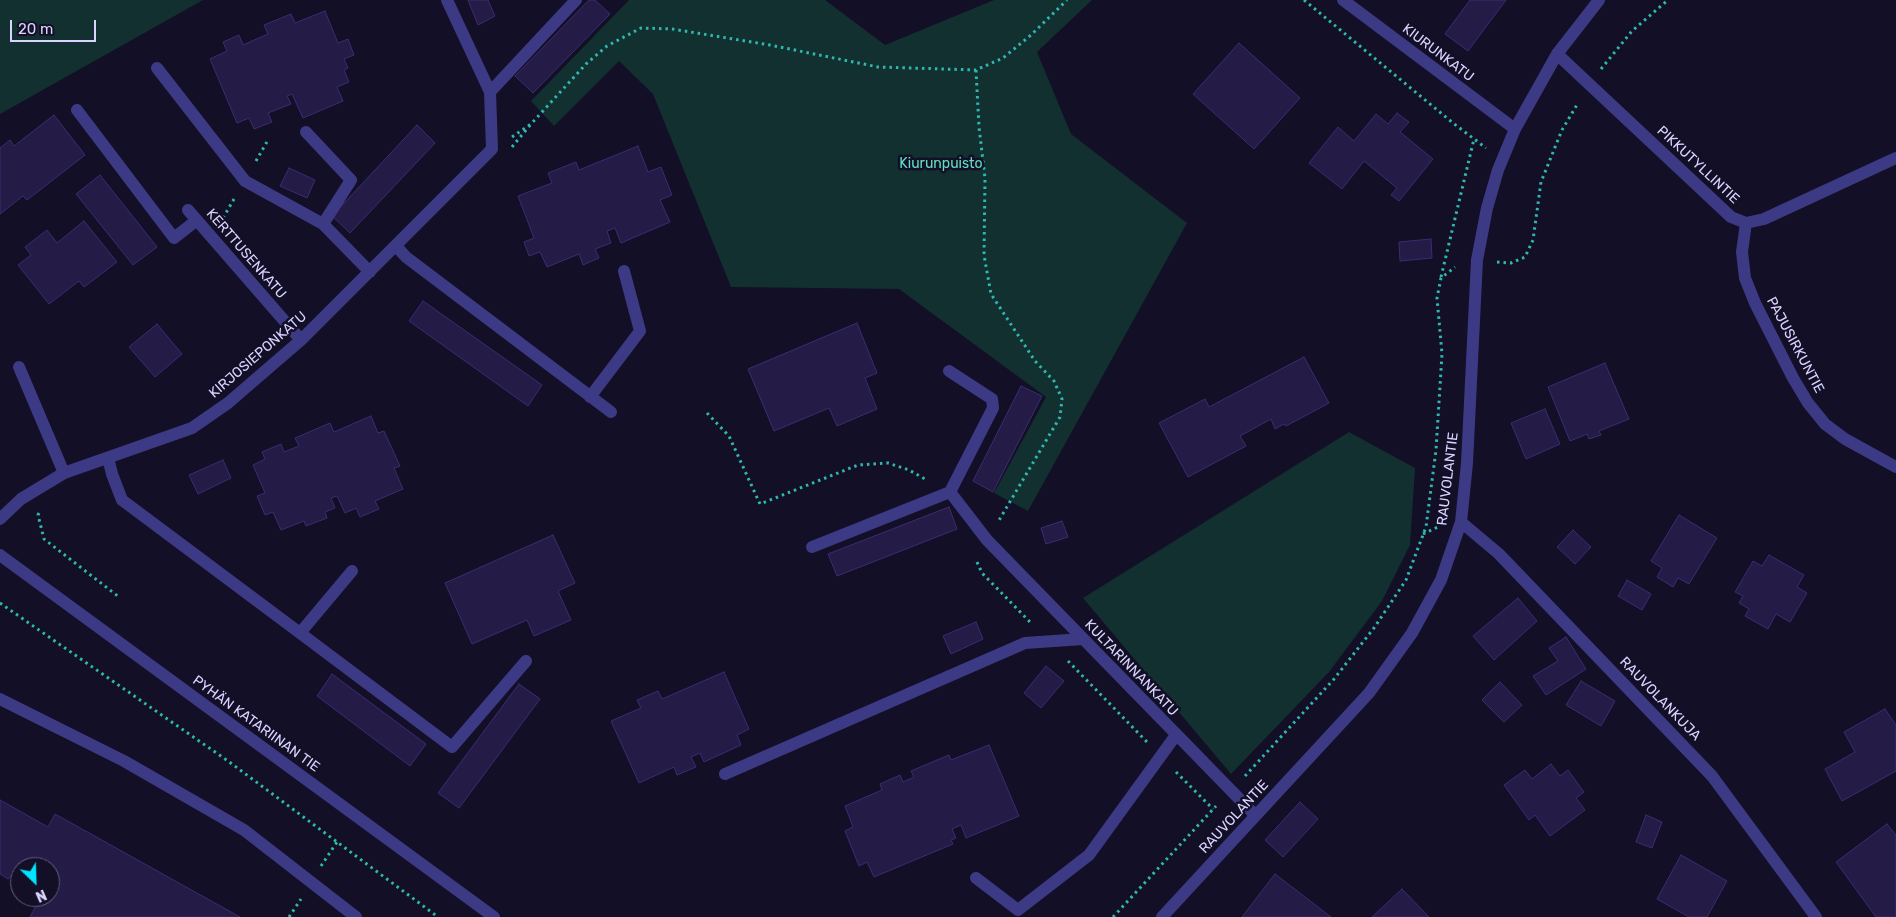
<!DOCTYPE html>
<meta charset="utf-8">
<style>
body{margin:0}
#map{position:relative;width:1896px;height:917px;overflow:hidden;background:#130f26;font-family:Rubik,sans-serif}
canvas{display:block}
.north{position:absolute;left:10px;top:857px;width:50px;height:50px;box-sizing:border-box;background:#130f26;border:1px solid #625e7d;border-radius:50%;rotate:156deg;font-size:14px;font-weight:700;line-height:20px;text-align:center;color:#d9d4ff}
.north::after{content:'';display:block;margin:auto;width:18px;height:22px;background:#00e5ff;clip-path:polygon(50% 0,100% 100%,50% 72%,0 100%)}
.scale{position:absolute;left:10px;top:20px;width:86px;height:22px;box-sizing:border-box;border:2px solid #d9d4ff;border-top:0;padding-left:6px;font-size:15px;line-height:18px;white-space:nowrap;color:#d9d4ff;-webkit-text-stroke:4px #130f26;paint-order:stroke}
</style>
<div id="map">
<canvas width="1896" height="917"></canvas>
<div class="north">N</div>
<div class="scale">20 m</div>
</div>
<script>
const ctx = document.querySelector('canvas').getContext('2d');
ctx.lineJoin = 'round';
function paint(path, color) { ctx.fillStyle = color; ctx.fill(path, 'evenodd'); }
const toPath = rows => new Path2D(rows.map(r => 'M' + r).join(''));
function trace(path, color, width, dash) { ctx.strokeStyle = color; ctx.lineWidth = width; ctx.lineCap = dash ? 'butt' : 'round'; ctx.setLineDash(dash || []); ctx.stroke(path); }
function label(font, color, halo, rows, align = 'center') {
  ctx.font = font + ' Rubik,sans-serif'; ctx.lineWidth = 5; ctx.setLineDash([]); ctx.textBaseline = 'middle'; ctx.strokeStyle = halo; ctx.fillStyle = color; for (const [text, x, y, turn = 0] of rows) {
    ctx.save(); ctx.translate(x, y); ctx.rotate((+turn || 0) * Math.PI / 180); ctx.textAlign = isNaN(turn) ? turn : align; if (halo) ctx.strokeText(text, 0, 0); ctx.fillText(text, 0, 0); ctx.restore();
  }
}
paint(toPath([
 [0,0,203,0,0,114],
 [629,0,825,0,885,45,994,0,1092,0,1037,52,1071,134,1187,223,1028,511,994,493,1046,397,899,289,731,287,653,94,619,61,554,126,531,101],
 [1349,432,1415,468,1410,545,1382,601,1329,672,1231,774,1083,598]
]), '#12302f');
const building = toPath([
 [468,0,488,0,495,16,478,25,468,0],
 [589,0,595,0,610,14,533,93,515,76,589,0],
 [1470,0,1506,0,1468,51,1445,34,1470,0],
 [325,11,338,43,348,39,354,55,344,59,348,68,344,70,349,82,337,87,343,101,303,118,292,94,287,96,291,104,268,113,272,122,254,129,249,118,237,123,210,59,227,51,223,42,239,35,243,45,268,34,264,25,291,14,295,23,325,11],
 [1239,43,1300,98,1254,149,1193,94,1239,43],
 [1397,113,1409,122,1400,132,1433,159,1399,201,1391,195,1397,188,1364,161,1342,189,1309,163,1338,127,1354,141,1376,114,1388,124,1397,113],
 [54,115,85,155,27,200,23,196,0,214,0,148,10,140,14,146,54,115],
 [417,125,435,143,350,233,332,216,417,125],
 [638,146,648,172,661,167,672,195,660,200,670,222,621,243,615,228,607,231,611,243,595,249,599,258,583,265,579,254,547,267,540,252,529,256,524,242,534,238,518,196,552,183,548,173,576,162,579,170,638,146],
 [289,168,315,180,307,198,280,186,289,168],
 [100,175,157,247,133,265,76,194,100,175],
 [84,221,117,262,84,287,79,281,49,304,18,265,31,255,25,247,47,230,57,243,84,221],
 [1431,239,1432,258,1400,261,1399,242,1431,239],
 [423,301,542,385,528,406,409,321,423,301],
 [857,323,877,373,865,378,877,409,837,426,829,408,774,431,748,369,857,323],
 [157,324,182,354,155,377,129,347,157,324],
 [1304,357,1329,403,1286,426,1284,424,1275,429,1271,419,1240,436,1246,446,1188,477,1159,423,1205,399,1209,407,1304,357],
 [1605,363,1629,419,1599,431,1601,435,1589,439,1587,434,1570,441,1548,387,1605,363],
 [1021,386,1042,396,993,492,973,481,1021,386],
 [1545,409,1560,444,1526,459,1511,423,1545,409],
 [371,416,378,433,384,431,400,466,394,468,403,489,375,501,379,509,360,517,356,508,345,513,337,496,331,498,335,508,325,512,327,518,306,526,304,521,281,530,273,512,265,515,257,496,265,493,253,465,265,459,262,452,281,444,284,452,299,446,295,438,330,423,334,432,371,416],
 [223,460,231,478,198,494,189,475,223,460],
 [949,507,957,529,837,576,828,554,949,507],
 [1679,515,1717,538,1689,584,1678,578,1673,587,1657,577,1662,568,1651,561,1679,515],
 [1062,521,1068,537,1046,544,1041,528,1062,521],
 [1573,530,1591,547,1575,564,1557,547,1573,530],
 [553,535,575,583,558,591,571,620,534,636,527,620,472,644,445,583,553,535],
 [1769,555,1804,575,1797,587,1807,593,1790,622,1776,614,1768,629,1745,616,1749,609,1739,603,1743,596,1735,592,1753,561,1762,566,1769,555],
 [1627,580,1651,594,1642,610,1618,596,1627,580],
 [1518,598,1537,621,1494,660,1473,636,1518,598],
 [976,622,983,639,951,654,943,636,976,622],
 [1566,637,1586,669,1546,695,1533,676,1558,661,1549,648,1566,637],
 [1046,666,1064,681,1041,708,1024,693,1046,666],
 [724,672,749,729,737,735,741,745,704,762,700,753,691,757,696,767,677,775,674,767,639,783,611,721,641,708,637,700,658,691,662,699,724,672],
 [332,674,426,744,410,766,317,696,332,674],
 [1581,681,1615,701,1601,726,1566,705,1581,681],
 [1500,682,1522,705,1504,722,1482,700,1500,682],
 [519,684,540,699,459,808,438,793,519,684],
 [1885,709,1896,725,1896,771,1842,801,1825,769,1855,752,1844,732,1885,709],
 [989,745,1019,816,966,838,961,825,952,829,956,838,951,840,953,844,874,877,867,862,859,866,845,831,853,827,845,806,882,790,880,784,900,775,903,782,914,777,911,771,949,755,951,760,989,745],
 [1551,764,1560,776,1568,770,1584,792,1576,798,1585,810,1550,836,1535,815,1529,820,1504,785,1525,770,1532,779,1551,764],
 [0,800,48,827,55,814,240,917,30,917,38,902,27,902,27,897,50,897,50,867,20,867,20,877,14,874,8,879,0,874,0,800],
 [1300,802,1318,819,1283,857,1265,840,1300,802],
 [1646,815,1662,822,1652,848,1636,842,1646,815],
 [1887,824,1896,835,1896,917,1876,917,1836,862,1887,824],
 [1681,855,1727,881,1707,917,1689,917,1657,899,1681,855],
 [1275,874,1331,917,1242,917,1275,874],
 [1402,889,1429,917,1372,917,1402,889]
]);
paint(building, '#241b47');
trace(building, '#3b2d73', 1);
trace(toPath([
 [1304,0,1453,123,1486,148],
 [1601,69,1632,31,1668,0],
 [976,70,979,127,985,178,984,255,991,294,1035,361,1054,381,1062,399,1060,417,998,522],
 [512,137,531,124,586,64,607,46,641,28,672,29,770,45,878,67,976,70,1003,58,1031,35,1067,0],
 [512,147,531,124],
 [256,161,268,140],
 [223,218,234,199],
 [1497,262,1511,263,1525,257,1533,240,1541,182,1562,130,1578,103],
 [1441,277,1474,139],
 [707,413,729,436,760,504,858,465,888,463,909,470,925,479],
 [39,513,38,515,44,539,119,597],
 [1423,534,1438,527],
 [977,562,982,573,1030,622],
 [0,603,228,761,438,917],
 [1068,661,1147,742],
 [1176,772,1213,809],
 [1245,776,1334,679,1374,628,1406,580,1426,527,1436,450,1442,354,1437,298,1441,278,1455,267],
 [321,866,337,842],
 [289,917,301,899],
 [1113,917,1216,806]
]), '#2fb8b0', 3, [2.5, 4]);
trace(toPath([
 [1343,0,1515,129],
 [1557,54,1731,217,1746,223,1764,219,1896,158],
 [157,68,245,181,323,224,370,272],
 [490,92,576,0],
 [77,110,174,238,197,220],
 [306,132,351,180,323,224],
 [188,210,301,340],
 [1746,223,1742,252,1745,278,1755,303,1793,378,1808,403,1825,424,1845,439,1896,467],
 [396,246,406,257,611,412],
 [19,367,64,473],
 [949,371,992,399,993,408,950,492],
 [590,397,640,331,624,271],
 [108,458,112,474,122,500,300,633,352,571],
 [0,519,21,499,64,473,192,428,228,403,301,340,492,149,490,92,447,0],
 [1461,522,1499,554,1712,776,1816,917],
 [812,547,950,492,987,540,1255,815],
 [0,555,494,917],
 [300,633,452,747,526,661],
 [0,699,124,761,244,830,356,917],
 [725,774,1025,643,1083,639],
 [976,878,1018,910,1089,855,1176,735],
 [1162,917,1369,693,1412,633,1441,580,1461,522,1467,463,1477,260,1487,208,1498,170,1515,129,1557,54,1599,0]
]), '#3d3a85', 12);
label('14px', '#d9d4ff', '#130f26', [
 ["KIURUNKATU",1438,53,37],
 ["PIKKUTYLLINTIE",1698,165,43],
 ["KERTTUSENKATU",246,254,49],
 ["PAJUSIRKUNTIE",1795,345,62],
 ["KIRJOSIEPONKATU",258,355,-41],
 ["RAUVOLANTIE",1448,479,-83],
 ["KULTARINNANKATU",1131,668,46],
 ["RAUVOLANKUJA",1660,699,46],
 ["PYHÄN KATARIINAN TIE",256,724,36],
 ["RAUVOLANTIE",1234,817,-47]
]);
label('14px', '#5fe0c0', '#130f26', [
 ["Kiurunpuisto",941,164]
]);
</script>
